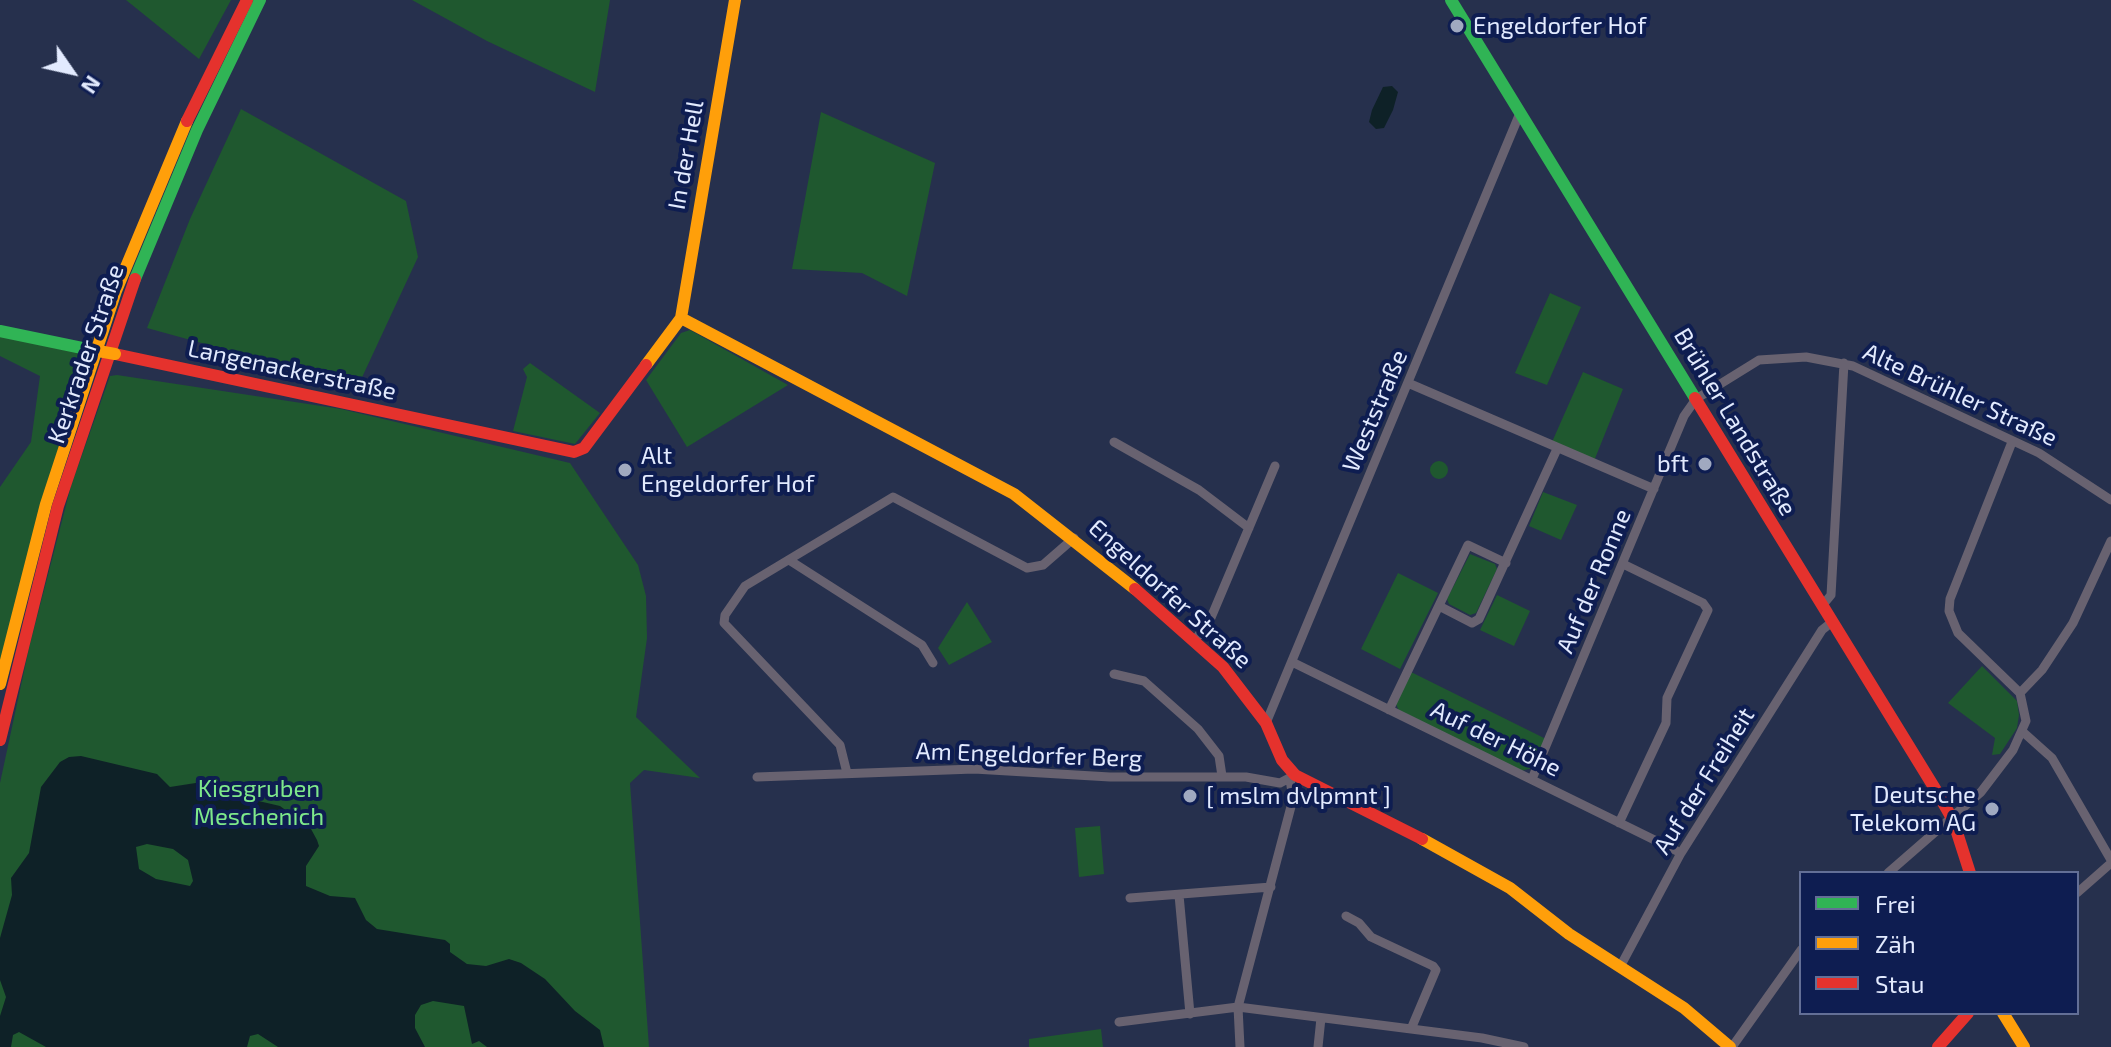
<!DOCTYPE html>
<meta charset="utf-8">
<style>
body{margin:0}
#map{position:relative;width:2111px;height:1047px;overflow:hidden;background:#26304d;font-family:"Exo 2",sans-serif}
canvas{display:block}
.legend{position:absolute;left:1799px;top:871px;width:280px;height:144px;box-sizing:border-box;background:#0e1d51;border:2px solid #636f96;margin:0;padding:10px 14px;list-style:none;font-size:24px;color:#e2eafe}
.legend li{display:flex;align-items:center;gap:16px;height:40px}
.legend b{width:40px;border:2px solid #636f96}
.north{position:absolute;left:32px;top:32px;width:80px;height:80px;-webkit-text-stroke:6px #0e1d51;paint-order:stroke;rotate:124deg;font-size:22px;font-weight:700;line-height:32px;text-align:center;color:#e2eafe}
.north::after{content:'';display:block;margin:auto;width:28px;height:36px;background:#e2eafe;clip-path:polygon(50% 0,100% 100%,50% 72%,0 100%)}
</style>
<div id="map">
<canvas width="2111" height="1047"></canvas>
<ul class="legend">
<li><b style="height:10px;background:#30b455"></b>Frei</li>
<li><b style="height:10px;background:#ff9f0a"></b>Zäh</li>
<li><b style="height:10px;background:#e5322d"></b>Stau</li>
</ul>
<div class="north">N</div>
</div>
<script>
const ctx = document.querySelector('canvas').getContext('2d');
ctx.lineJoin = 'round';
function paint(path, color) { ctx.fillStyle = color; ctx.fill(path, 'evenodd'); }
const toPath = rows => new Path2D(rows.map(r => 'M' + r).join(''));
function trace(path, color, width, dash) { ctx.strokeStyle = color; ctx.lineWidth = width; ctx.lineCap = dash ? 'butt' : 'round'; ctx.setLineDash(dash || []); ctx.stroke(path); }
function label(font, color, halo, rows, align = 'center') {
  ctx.font = font + ' "Exo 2",sans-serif'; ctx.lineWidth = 8; ctx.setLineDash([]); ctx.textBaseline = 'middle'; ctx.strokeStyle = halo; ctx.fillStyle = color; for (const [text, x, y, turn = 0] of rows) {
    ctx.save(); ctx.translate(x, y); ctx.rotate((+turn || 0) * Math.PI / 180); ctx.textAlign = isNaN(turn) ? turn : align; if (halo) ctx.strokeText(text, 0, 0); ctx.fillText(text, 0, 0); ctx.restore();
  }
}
paint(toPath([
 [126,0,231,0,199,59],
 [412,0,610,0,595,92,487,41],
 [241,109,406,201,418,257,358,386,147,328,190,219],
 [821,112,935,163,907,296,862,273,792,269],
 [1550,293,1581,307,1547,385,1515,373],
 [690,330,788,385,687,447,646,380,681,333],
 [0,335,84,353,0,664,0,487,31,442,40,376,0,356],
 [530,363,600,413,575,444,513,431,527,377,523,369],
 [1583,372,1623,389,1594,461,1552,442],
 [117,375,341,409,570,463,638,565,646,596,647,638,636,717,700,778,644,770,630,783,649,1047,0,1047,0,783,29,648,71,486,110,376],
 '1430 470a9 9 0 1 1 18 0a9 9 0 1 1-18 0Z',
 [1543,492,1577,505,1561,540,1529,526],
 [1470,554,1495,564,1497,569,1476,613,1470,615,1449,604,1447,599],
 [1398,573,1438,593,1400,669,1361,649],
 [1497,595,1530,611,1514,646,1480,630],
 [967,602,992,642,949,665,938,648],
 [1982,666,2017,701,2019,715,2017,728,2000,754,1992,755,1995,738,1948,703],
 [1411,672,1546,739,1533,768,1521,771,1399,711,1396,704],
 [1100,826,1104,874,1079,877,1075,828],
 [1101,1029,1103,1047,1029,1047,1029,1039]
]), '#1f582f');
paint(toPath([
 [1392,86,1398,92,1393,110,1384,128,1376,129,1369,122,1372,110,1383,87],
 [81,756,157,774,170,787,202,782,225,786,250,799,280,806,311,829,317,840,319,846,306,866,306,886,330,896,355,898,366,920,377,929,445,940,450,944,450,952,467,964,486,966,509,959,521,963,545,979,575,1011,600,1030,604,1047,487,1047,479,1041,472,1044,464,1006,433,1001,421,1005,415,1015,415,1028,425,1047,278,1047,258,1034,250,1036,247,1047,46,1047,19,1032,13,1035,11,1047,0,1047,0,1016,6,997,0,980,0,938,12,895,11,878,29,853,41,787,60,762,69,757],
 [147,844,173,849,188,860,193,881,190,886,156,879,139,869,136,847]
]), '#0e2127');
trace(toPath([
 [1408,383,1654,489],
 [1114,442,1199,490,1249,528],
 [789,560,922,645,933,663],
 [1439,606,1472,623,1479,619,1557,449],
 [1822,606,1831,595,1844,363],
 [1195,640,1210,620,1275,466],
 [1292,662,1681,853],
 [1114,674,1144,681,1198,729,1219,756,1222,776],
 [2020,693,2042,670,2073,623,2111,541],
 [1389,710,1468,545,1506,563],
 [1266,723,1520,113],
 [2023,732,2052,758,2111,860],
 [847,773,840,745,724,623,725,615,745,586,893,497,1027,568,1043,565,1074,538],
 [757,777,974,769,1110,777,1246,777,1280,783,1295,775],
 [1532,779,1684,416,1696,399,1759,360,1806,357,1853,366,2039,453,2111,500],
 [1619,823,1666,723,1667,698,1708,610,1703,603,1623,564],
 [1888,873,1981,792,2013,750,2026,721,2020,693,1958,633,1949,611,1950,599,2012,442],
 [2077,893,2111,863],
 [1179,895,1190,1014],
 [1130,898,1271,887],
 [1346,916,1359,923,1371,937,1433,966,1436,970,1411,1029],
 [1620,967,1681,853,1822,630,1832,622],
 [1119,1022,1238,1007,1482,1038,1524,1047],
 [1240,1047,1238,1007,1293,799,1290,779],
 [1318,1047,1321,1018],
 [1732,1047,1801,950]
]), '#686270', 9);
trace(toPath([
 [1451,0,1695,398],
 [135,279,197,130,260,0],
 [0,331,87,349]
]), '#30b455', 12);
trace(toPath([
 [681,318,1014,494,1135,589],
 [646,365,681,318,735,0],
 [0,684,46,504,116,291,187,121],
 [1422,839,1510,888,1569,934,1684,1008,1730,1047],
 [2003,1013,2024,1047]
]), '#ff9f0a', 12);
trace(toPath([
 [187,121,247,0],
 [115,354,574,452,584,448,646,365],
 [1695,398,1937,792,1953,820,1970,873],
 [1135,589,1223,667,1266,723,1282,760,1295,775,1422,839],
 [0,740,58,506,135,279],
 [1938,1047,1968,1013]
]), '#e5322d', 12);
trace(toPath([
 [87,349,115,354]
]), '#ff9f0a', 12);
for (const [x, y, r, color] of [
 [1457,26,8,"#a0a9c0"],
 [1705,464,8,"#a0a9c0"],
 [625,470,8,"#a0a9c0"],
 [1190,796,8,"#a0a9c0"],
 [1992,809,8,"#a0a9c0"]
]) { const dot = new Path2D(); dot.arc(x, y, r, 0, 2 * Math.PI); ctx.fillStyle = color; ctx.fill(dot); trace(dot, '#0e1d51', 3); }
label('24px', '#e2eafe', '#0e1d51', [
 ["Engeldorfer Hof",1473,26],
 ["Alt",641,456],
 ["Engeldorfer Hof",641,484],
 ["bft",1689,464,"right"],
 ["Deutsche",1976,795,"right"],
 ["Telekom AG",1976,823,"right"],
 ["[ mslm dvlpmnt ]",1206,796]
], 'left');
label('24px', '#e2eafe', '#0e1d51', [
 ["In der Hell",686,155,-80],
 ["Kerkrader Straße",86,354,-71],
 ["Langenackerstraße",292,370,12],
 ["Alte Brühler Straße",1960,395,25],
 ["Weststraße",1375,411,-67],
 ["Brühler Landstraße",1735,422,59],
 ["Auf der Ronne",1594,581,-67],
 ["Engeldorfer Straße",1170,594,42],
 ["Auf der Höhe",1496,739,26],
 ["Am Engeldorfer Berg",1029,755,2],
 ["Auf der Freiheit",1704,781,-58]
]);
label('24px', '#7ee88b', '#0e1d51', [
 ["Kiesgruben",259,789],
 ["Meschenich",259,817]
]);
</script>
